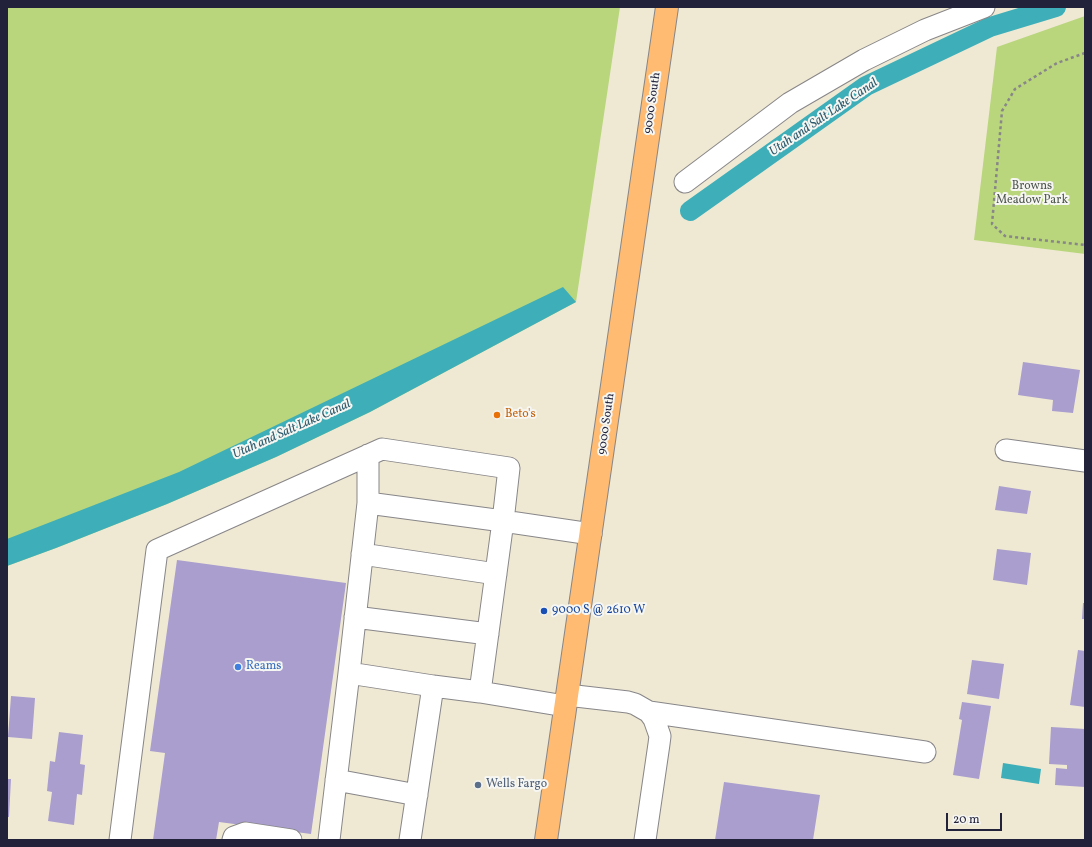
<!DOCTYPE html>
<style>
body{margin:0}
#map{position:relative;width:1092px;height:847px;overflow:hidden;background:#efe9d4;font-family:Vollkorn,serif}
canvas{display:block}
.frame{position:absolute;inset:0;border:8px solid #22223b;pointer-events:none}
.scale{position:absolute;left:946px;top:813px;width:56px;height:18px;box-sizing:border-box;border:2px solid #22223b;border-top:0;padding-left:5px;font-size:12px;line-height:14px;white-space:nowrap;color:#22223b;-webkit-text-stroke:3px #f6f6f2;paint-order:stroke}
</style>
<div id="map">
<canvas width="1092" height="847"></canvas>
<div class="frame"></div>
<div class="scale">20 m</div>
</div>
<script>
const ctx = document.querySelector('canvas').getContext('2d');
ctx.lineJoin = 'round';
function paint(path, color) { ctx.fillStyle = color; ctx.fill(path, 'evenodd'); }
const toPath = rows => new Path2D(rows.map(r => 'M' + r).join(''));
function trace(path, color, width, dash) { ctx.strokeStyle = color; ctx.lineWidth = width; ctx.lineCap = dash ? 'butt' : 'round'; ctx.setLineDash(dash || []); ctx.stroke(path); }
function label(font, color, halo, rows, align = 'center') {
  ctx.font = font + ' Vollkorn,serif'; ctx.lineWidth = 4; ctx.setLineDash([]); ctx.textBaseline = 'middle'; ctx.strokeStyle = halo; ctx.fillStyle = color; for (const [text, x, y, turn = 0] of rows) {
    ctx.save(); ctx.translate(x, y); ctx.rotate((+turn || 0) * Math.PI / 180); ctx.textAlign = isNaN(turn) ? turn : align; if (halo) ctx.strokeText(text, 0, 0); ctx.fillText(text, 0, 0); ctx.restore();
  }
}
paint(toPath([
 [7,7,620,7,576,302,370,412,276,457,167,504,56,548,7,566],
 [1085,16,1085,254,974,240,997,47]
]), '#b9d67d');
paint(toPath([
 [563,287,576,302,370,412,276,457,167,504,56,548,7,566,7,539,179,472],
 [1003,763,1041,769,1039,784,1001,778]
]), '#3eafb8');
trace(toPath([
 [690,211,866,86,990,27,1056,7]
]), '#3eafb8', 20);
paint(toPath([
 [1023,362,1080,370,1073,413,1052,411,1053,400,1018,395],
 [999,486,1031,491,1027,514,995,510],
 [997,549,1031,553,1027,585,993,580],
 [177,560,346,583,311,834,219,822,216,840,153,840,165,753,150,751],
 [1083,603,1085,603,1085,619,1082,619],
 [1078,650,1085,651,1085,707,1070,705],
 [972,660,1004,664,999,699,967,694],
 [11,696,35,698,32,739,8,737],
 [962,702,991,706,979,779,953,775,962,720,959,719],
 [1051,727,1085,729,1085,787,1055,785,1056,768,1067,769,1067,765,1049,764],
 [59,732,83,735,80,764,85,765,82,795,77,794,74,825,48,821,52,792,47,791,50,761,55,762],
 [7,779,11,779,9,817,7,817],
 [724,782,820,795,813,840,715,840]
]), '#a99ecd');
const minor = toPath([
 [685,182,790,103,864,60,925,30,984,7],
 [1006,450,1085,461],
 [368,455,368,503,503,521,591,534],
 [368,503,349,673,433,686],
 [362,554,496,574],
 [355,617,488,634],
 [567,695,628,702,635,704,649,712,654,719,660,736,659,744,645,840],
 [649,712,925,752],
 [336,780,417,795],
 [120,840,157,550,382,449,509,468,503,521,480,692,565,706],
 [233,840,234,837,245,833,291,840],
 [329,840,349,673],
 [410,840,433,686,480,692]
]);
const major = toPath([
 [546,840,667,7]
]);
trace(minor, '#888688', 23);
trace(major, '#888688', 24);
trace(toPath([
 [1085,53,1057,63,1015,89,1002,111,992,224,1005,236,1085,245]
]), '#888688', 2.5, [3, 3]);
trace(minor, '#fff', 21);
trace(major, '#ffbb71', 22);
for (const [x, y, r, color] of [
 [497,415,4,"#e8710a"],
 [544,611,4,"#1a4fb4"],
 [238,667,4,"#3f7fe0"],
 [478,785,4,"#5c6f8a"]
]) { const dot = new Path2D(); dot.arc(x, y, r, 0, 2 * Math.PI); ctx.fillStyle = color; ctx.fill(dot); trace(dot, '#f6f6f2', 1.5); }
label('12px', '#22223b', '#f6f6f2', [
 ["9000 South",653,103,-82],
 ["9000 South",607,424,-82]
]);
label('12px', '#4f584f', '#f6f6f2', [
 ["Browns",1032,187],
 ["Meadow Park",1032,201]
]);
label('12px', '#c56008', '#f6f6f2', [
 ["Beto's",505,415]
], 'left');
label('12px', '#164399', '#f6f6f2', [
 ["9000 S @ 2610 W",552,611]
], 'left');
label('12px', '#366cbe', '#f6f6f2', [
 ["Reams",246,667]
], 'left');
label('12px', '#4e5e75', '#f6f6f2', [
 ["Wells Fargo",486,785]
], 'left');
label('italic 13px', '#2d5a6d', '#f6f6f2', [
 ["Utah and Salt Lake Canal",824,118,-34],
 ["Utah and Salt Lake Canal",292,430,-24]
]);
</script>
